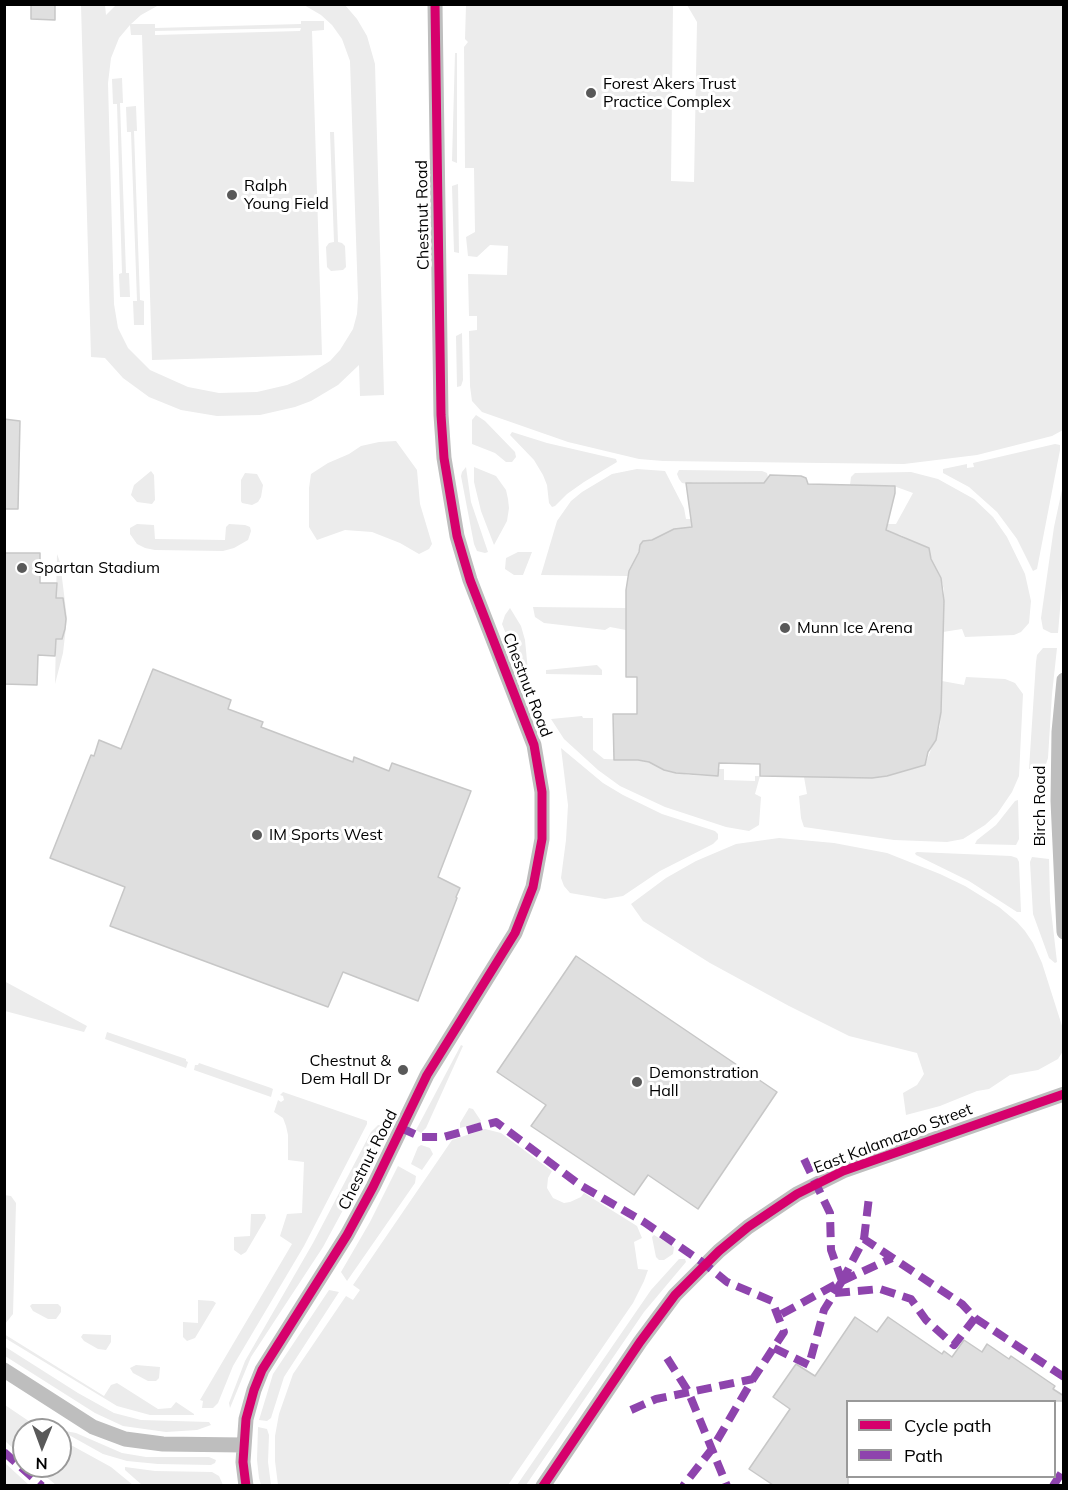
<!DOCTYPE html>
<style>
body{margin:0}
#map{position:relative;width:1068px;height:1490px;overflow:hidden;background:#fff;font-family:Mulish,sans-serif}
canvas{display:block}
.frame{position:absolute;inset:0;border:6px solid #000;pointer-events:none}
.legend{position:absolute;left:846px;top:1400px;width:210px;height:78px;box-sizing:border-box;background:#fff;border:2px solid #999;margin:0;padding:8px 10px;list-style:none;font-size:18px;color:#000}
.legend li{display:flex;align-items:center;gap:12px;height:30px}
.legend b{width:30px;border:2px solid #999}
.north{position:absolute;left:12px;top:1418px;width:60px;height:60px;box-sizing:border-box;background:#fff;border:2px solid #999;border-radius:50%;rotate:181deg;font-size:16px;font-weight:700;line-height:24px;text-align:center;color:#000}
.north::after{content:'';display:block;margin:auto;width:21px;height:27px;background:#595959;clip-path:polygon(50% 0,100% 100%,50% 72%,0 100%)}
</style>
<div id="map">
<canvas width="1068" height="1490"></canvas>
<div class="frame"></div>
<ul class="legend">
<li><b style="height:8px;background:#d6006c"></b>Cycle path</li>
<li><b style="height:8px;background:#8e44ad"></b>Path</li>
</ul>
<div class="north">N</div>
</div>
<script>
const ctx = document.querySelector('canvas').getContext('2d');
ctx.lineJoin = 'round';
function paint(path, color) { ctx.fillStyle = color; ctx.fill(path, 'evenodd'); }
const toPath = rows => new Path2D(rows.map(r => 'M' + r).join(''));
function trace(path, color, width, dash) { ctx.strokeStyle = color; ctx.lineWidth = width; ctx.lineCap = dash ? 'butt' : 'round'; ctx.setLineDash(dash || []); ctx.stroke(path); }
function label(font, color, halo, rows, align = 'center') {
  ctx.font = font + ' Mulish,sans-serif'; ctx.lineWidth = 6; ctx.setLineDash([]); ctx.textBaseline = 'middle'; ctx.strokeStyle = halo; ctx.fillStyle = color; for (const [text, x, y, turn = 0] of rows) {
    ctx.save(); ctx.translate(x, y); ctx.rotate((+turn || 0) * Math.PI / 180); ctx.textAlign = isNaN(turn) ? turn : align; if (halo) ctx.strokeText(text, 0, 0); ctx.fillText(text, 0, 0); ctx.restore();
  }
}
paint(toPath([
 [81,5,105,5,106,15,116,5,159,5,141,15,131,24,155,24,155,28,301,24,301,21,324,21,324,30,312,31,322,355,152,360,142,35,131,35,130,25,119,38,111,58,108,83,114,304,118,328,128,348,150,370,188,387,219,393,257,392,287,385,301,379,330,361,340,350,353,329,357,314,358,298,350,61,342,39,332,25,321,15,304,5,345,5,357,19,367,36,375,64,384,395,360,396,359,365,338,385,311,401,295,407,260,415,217,416,181,410,149,397,123,378,105,358,91,357],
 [301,28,300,31,155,35,155,31],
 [466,5,673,5,671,181,694,182,697,22,687,5,1063,5,1063,430,1052,436,977,455,904,464,663,461,639,459,568,442,482,412,472,401,470,386,469,331,477,330,477,316,469,316,468,274,507,275,508,246,490,245,477,257,468,256,466,237,475,232,474,168,465,168,464,47,468,42,465,39],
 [455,53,457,53,457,163,452,161],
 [122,78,123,103,120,103,126,273,129,273,130,297,120,297,119,274,122,273,117,104,113,104,112,79],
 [136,106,137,131,134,131,140,300,144,301,144,325,134,325,133,301,137,301,131,132,127,132,126,107],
 [330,132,334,132,338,242,342,243,345,246,346,267,343,270,331,271,327,267,326,247,329,243,334,242],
 [458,184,459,253,454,252,452,186],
 [462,333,463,380,461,386,457,387,456,336],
 [476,415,485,421,515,452,516,457,512,462,506,462,495,453,472,444,472,420],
 [512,432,547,443,616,459,617,462,584,482,567,494,555,506,552,507,549,503,547,485,543,475,534,460,510,435],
 [396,441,417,470,420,504,432,544,429,549,419,554,400,543,372,532,345,530,317,540,309,527,309,488,311,474,328,463,349,454,361,446,379,442],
 [1055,444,1060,445,1060,450,1037,569,1033,571,1017,539,997,512,969,487,943,473,943,469,967,464,967,468,974,467,973,463],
 [466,467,471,502,488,552,485,553,477,551,474,544,461,476,462,472],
 [474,467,496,476,506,490,508,499,509,508,507,521,494,545,481,511,474,482],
 [637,469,665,471,684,508,686,519,694,519,694,528,674,529,652,540,643,541,628,576,541,575,557,521,571,501,582,492,612,474],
 [679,470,762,471,767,473,768,477,766,483,693,482,688,484,682,483,679,479,677,474],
 [151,471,154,475,155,500,152,504,137,502,131,495,134,485],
 [911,472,938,479,974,499,993,517,1007,537,1025,574,1031,601,1029,623,1021,632,1014,635,965,637,962,629,943,632,944,590,941,578,931,559,929,548,919,545,901,535,885,531,887,524,896,524,913,493,891,485,850,485,851,477,855,473],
 [245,473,257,474,263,485,261,497,258,502,252,505,242,503,241,501,241,480],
 [1063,485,1063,574,1058,633,1051,633,1043,629,1041,618,1054,527],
 [137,524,154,525,155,539,225,540,226,527,229,524,245,525,250,527,251,531,248,540,234,548,223,551,155,550,145,548,137,544,130,534,130,528],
 [518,552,532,552,523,575,514,575,505,569,506,558],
 [57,554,60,562,67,618,63,653,55,684,56,639,62,639,66,619,63,598,56,598],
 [533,607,626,608,626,630,610,627,605,630,544,623,535,617],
 [510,608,521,626,525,640,528,671,522,675,502,624,505,615],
 [1043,648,1057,648,1052,694,1048,758,1045,767,1029,769,1036,662,1037,655],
 [597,665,602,670,602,675,546,674,546,670],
 [966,677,1005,679,1015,683,1023,694,1019,776,1012,792,997,814,985,825,963,839,947,842,894,840,804,827,801,818,799,796,807,794,804,777,872,778,887,776,925,765,940,726,942,681,964,685],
 [582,716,583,718,593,718,593,750,604,759,638,760,649,762,664,770,689,775,718,776,718,769,724,769,724,780,755,781,755,776,760,776,755,794,761,797,759,825,749,831,726,827,665,807,620,786,598,770,564,739,551,719],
 [561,748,603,783,623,795,662,814,715,831,718,834,718,839,713,844,660,871,623,896,605,899,570,893,564,886,561,878,566,840,568,805],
 [1018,800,1019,839,1016,845,975,844,977,840,996,825,1015,801],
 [779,838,834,843,887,853,940,874,965,886,999,907,1017,922,1025,931,1033,943,1042,963,1063,1029,1063,1051,1058,1059,1038,1070,1010,1075,989,1089,977,1091,940,1106,906,1115,903,1093,917,1085,924,1074,917,1053,849,1036,789,1006,710,963,643,921,631,904,666,878,696,861,736,844],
 [917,852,1011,856,1017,858,1019,862,1021,912,1017,912,969,881,916,855,915,853],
 [1032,857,1049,859,1050,901,1057,962,1055,963,1049,958,1033,914,1030,862],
 [4,981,87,1026,84,1032,5,1011],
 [107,1032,186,1059,186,1061,188,1062,186,1068,105,1039],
 [461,1045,463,1046,426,1128,421,1133,416,1130],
 [199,1063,271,1088,273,1089,271,1097,194,1070,195,1065,198,1065],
 [283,1092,367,1121,367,1124,304,1246,233,1366,218,1403,213,1408,202,1408,203,1401,200,1400,292,1244,280,1236,287,1214,302,1213,304,1162,288,1160,288,1135,286,1126,283,1118,274,1112,278,1100,281,1102,284,1100,283,1096,280,1095],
 [469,1108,473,1109,481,1121,479,1123,460,1128,460,1123],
 [378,1125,385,1126,369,1162,323,1247,251,1357,230,1408,229,1403,245,1361,313,1243,371,1132],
 [485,1129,501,1133,552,1171,548,1178,547,1188,553,1198,564,1203,570,1202,581,1197,584,1193,637,1226,642,1238,634,1242,638,1269,648,1270,644,1281,633,1303,508,1485,278,1485,275,1461,275,1436,279,1414,293,1374,346,1296,353,1300,360,1290,353,1285,452,1140],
 [421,1145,430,1148,433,1154,422,1170,411,1164,418,1147],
 [398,1166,416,1176,415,1183,347,1281,341,1272,370,1222],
 [4,1195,11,1196,16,1203,13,1314,5,1324],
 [251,1214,265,1214,266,1218,246,1252,241,1255,234,1250,234,1237,250,1236],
 [654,1235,674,1247,673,1254,664,1260,659,1260,656,1257,652,1237],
 [679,1259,685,1259,686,1262,644,1312,526,1485,517,1485,651,1290],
 [329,1290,339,1292,284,1377,271,1418,267,1421,259,1420,273,1374],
 [198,1300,213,1301,216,1303,195,1338,187,1341,183,1337,183,1322,198,1323],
 [32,1304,58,1304,61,1307,61,1312,56,1319,48,1319,33,1311,30,1306],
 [4,1334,104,1396,111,1385,117,1383,158,1409,171,1408,176,1402,194,1414,194,1415,150,1415,117,1406,5,1338],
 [83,1334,109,1335,111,1335,111,1342,106,1350,98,1349,84,1341,81,1337],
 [4,1346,78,1393,114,1413,141,1420,209,1422,211,1425,197,1430,166,1432,123,1426,95,1413,5,1356],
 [136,1365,160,1367,159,1378,156,1381,148,1381,133,1373,130,1368],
 [5,1405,42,1430,24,1430,24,1458,5,1441],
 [258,1427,267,1429,269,1435,268,1462,271,1485,261,1485,259,1478,257,1460],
 [60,1430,76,1433,122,1453,146,1457,209,1457,216,1460,215,1463,211,1465,158,1464,127,1461,103,1454],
 [60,1439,111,1467,133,1485,56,1485,33,1466,60,1466],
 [5,1463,29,1485,5,1484],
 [125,1467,155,1471,212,1472,219,1476,223,1485,142,1485,125,1470]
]), '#ececec');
const building = toPath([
 [31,4,55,4,55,20,31,19,31,4],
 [4,419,20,421,18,509,4,509,4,419],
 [770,475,801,476,806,478,808,484,895,486,895,493,886,530,929,548,931,559,941,578,944,601,941,712,936,740,928,752,925,765,887,776,872,778,760,776,760,764,719,763,718,776,676,773,664,770,649,762,638,760,614,760,613,714,637,714,637,677,626,677,626,590,629,571,639,552,640,545,643,541,652,540,674,529,692,527,686,483,764,483,770,475],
 [4,553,40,553,40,583,57,583,56,598,63,598,66,619,65,629,62,639,56,639,55,656,38,655,37,685,4,684,4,553],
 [153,669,231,700,228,709,263,722,261,727,353,762,354,757,389,771,392,763,471,791,438,877,460,888,456,897,457,898,418,1001,343,972,328,1007,110,926,125,887,50,858,91,755,94,756,99,740,121,749,153,669],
 [576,956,777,1092,698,1209,648,1175,634,1195,531,1126,546,1105,497,1072,576,956],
 [855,1317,877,1332,888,1317,942,1354,944,1351,952,1357,964,1340,982,1352,987,1344,1009,1359,1011,1356,1055,1386,1053,1389,1064,1396,1064,1401,848,1401,848,1485,773,1485,749,1469,790,1409,773,1397,796,1364,815,1376,855,1317]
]);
paint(building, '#dfdfdf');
trace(building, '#c7c7c7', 1.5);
trace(toPath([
 [1064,680,1059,732,1058,801,1064,932],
 [4,1370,93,1427,125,1439,163,1444,243,1445],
 [246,1486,243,1462,246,1419,254,1390,262,1370,347,1235,373,1187,427,1075,515,933,533,887,542,839,542,792,534,745,470,580,457,536,444,458,441,415,435,4],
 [543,1486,640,1342,675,1295,719,1251,748,1227,797,1194,843,1171,1064,1094]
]), '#bebebe', 15);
trace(toPath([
 [401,1128,421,1137,444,1137,496,1122,580,1185,644,1222,705,1264,727,1282,772,1301,784,1332,753,1379,712,1449,683,1486],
 [804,1159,830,1213,831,1250,842,1281],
 [864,1239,869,1197],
 [842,1281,892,1258],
 [835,1293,880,1289,911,1299,926,1320,954,1345,975,1318,962,1304,864,1239,842,1281],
 [975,1318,1064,1377],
 [774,1348,809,1365,824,1310,842,1281,778,1316],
 [667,1358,688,1391,727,1486],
 [631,1410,656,1399,753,1379],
 [4,1452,42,1486],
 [1053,1486,1064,1469]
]), '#8e44ad', 8, [15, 8]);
trace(toPath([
 [246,1486,243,1462,246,1419,254,1390,262,1370,347,1235,373,1187,427,1075,515,933,533,887,542,839,542,792,534,745,470,580,457,536,444,458,441,415,435,4],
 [543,1486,640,1342,675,1295,719,1251,748,1227,797,1194,843,1171,1064,1094]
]), '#d6006c', 9);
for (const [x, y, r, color] of [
 [591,93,6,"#595959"],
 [232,195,6,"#595959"],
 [22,568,6,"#595959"],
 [785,628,6,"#595959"],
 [257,835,6,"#595959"],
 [403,1070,6,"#595959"],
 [637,1082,6,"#595959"]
]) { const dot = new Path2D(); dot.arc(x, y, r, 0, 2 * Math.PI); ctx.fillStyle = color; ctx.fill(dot); trace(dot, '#fff', 2); }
label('16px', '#000', '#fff', [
 ["Forest Akers Trust",603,84],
 ["Practice Complex",603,102],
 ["Ralph",244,186],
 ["Young Field",244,204],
 ["Spartan Stadium",34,568],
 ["Munn Ice Arena",797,628],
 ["IM Sports West",269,835],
 ["Chestnut &",391,1061,"right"],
 ["Dem Hall Dr",391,1079,"right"],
 ["Demonstration",649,1073],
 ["Hall",649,1091]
], 'left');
label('16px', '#000', '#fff', [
 ["Chestnut Road",423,215,-91],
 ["Chestnut Road",527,685,69],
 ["Birch Road",1040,806,-90],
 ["East Kalamazoo Street",893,1139,-21],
 ["Chestnut Road",368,1160,-63]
]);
</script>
